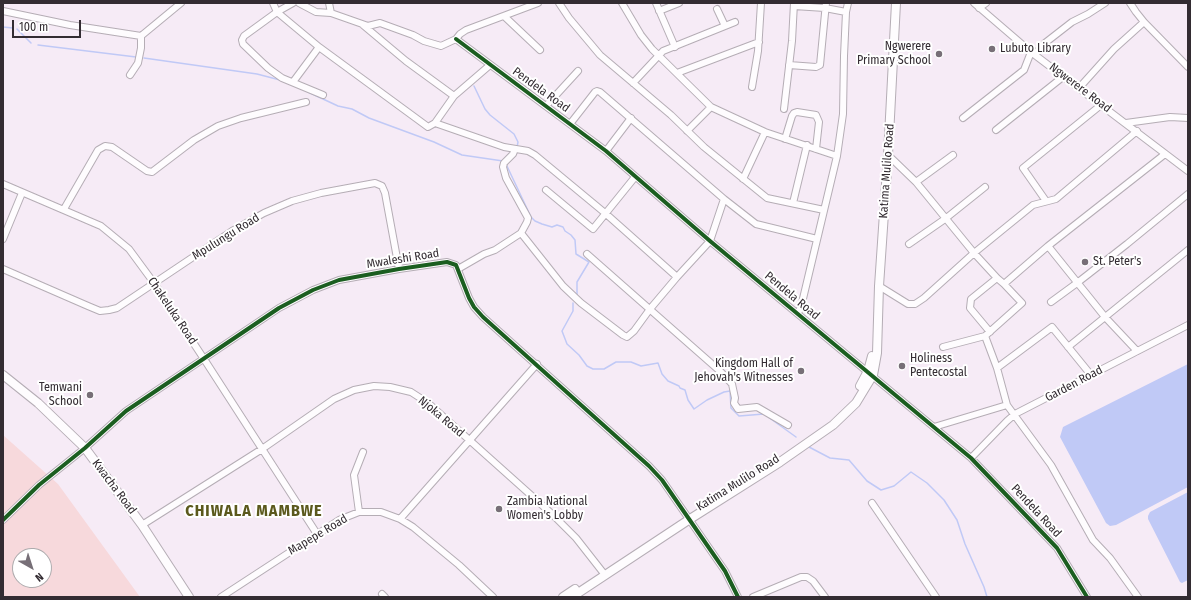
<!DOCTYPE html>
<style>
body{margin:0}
#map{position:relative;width:1191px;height:600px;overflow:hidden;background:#f6ebf6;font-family:"Fira Sans Condensed",sans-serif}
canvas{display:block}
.frame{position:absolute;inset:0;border:4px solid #332c32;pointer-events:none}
.north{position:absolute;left:12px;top:548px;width:40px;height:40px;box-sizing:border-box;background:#fff;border:1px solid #adabad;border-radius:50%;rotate:141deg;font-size:11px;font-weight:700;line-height:16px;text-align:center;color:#332c32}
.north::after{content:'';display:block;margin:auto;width:14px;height:18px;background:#776f77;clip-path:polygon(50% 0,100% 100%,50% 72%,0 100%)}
.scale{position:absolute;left:12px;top:20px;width:69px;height:18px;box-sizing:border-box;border:2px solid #332c32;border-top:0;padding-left:5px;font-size:12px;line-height:14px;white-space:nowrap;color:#332c32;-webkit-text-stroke:3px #fff;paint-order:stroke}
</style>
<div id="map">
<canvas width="1191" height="600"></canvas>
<div class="frame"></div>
<div class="north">N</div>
<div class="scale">100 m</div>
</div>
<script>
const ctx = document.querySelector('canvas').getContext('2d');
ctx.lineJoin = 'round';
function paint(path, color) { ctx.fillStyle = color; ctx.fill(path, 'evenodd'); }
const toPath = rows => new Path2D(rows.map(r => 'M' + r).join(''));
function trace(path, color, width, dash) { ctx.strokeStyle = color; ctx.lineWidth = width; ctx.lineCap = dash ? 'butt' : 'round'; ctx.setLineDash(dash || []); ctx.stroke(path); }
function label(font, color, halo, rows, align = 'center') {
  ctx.font = font + ' "Fira Sans Condensed",sans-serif'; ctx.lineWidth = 4; ctx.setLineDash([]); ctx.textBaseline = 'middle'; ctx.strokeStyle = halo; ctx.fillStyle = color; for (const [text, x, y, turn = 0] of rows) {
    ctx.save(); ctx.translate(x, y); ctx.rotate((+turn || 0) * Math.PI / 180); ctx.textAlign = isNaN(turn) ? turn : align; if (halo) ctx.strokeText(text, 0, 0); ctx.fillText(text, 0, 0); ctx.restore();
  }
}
paint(toPath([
 [3,435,58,484,140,597,3,597],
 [20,556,44,556,44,580,20,580]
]), '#f7d9dc');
paint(toPath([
 [1188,364,1188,487,1116,525,1110,526,1106,523,1060,437,1063,427],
 [1188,492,1188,580,1182,583,1180,582,1148,519,1148,516,1150,512]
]), '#c0c9f6');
trace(toPath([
 [3,27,13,28],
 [17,29,31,43],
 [38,45,136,57],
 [144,58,257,74,280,80],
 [474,86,485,109,490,115,514,134,518,142,517,147],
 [308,92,338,106,352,109,369,118,434,142,462,155,503,161],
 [506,164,531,217,535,221,542,224,552,227,557,225,563,227,565,231,571,235,575,240,576,254,589,262,577,282,577,295],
 [573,303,573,311,562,331,567,344,579,355,587,366,593,369,604,369,616,362,631,362,641,366,658,363,662,374,668,381,679,386,680,388,685,390,688,400,694,409,707,400,724,392,730,391,731,408,739,416,764,414,796,437],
 [809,447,830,458,849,460,867,481,881,490,894,486,911,472,927,483,944,500,957,520,965,544,984,587,987,597]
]), '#c0c9f6', 1.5);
const minor = toPath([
 [273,3,277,12,319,47,428,127,435,123,454,96,490,65],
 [293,3,277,12,244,36,242,40,243,44,268,68,282,78,323,95],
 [299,3,316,12,331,13],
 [329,3,331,13,368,26,380,23,413,35,424,41,441,46,456,39,460,34,466,30,538,3],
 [559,3,569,18,600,55,671,115,704,147,767,198,824,210],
 [622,3,641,35,652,49,711,107,765,132,837,156],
 [656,3,675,47],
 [974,3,1031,52,1188,171],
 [1130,3,1136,12,1144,22,1188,67],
 [794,6,825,8,846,12],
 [979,8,986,3],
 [717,9,725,26],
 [3,11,70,25,141,36,181,3],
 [659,11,679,3],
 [504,16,540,50],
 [363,25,406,61,454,96],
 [456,39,606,151,710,241,971,458,1057,548,1087,597],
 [1035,54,1045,43,1072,22,1088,14,1105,3],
 [789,65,816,67,820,65,826,3],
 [677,73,759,42],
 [130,75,138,63,141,48,141,36],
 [293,82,319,47],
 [633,83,663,51,735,22],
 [752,87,758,51,761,3],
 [1079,88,1114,49,1144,22],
 [546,106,578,71],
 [784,109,792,41,794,3],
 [963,118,1024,70,1031,52],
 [435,123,504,147,528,151,535,155,605,213,677,277],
 [1126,123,1170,117,1188,118],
 [996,130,1064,76],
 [687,131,711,107],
 [785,139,792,116,794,113,797,112,816,115,819,122,816,149],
 [606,151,631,118],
 [888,155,916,182,974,253,997,278,971,299,970,308,990,332],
 [743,179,765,132],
 [916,182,953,155],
 [3,184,101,226,129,249,154,283,204,359,317,534],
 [546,190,593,229,635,177],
 [724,199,756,224,817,239],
 [1046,201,1023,168,1101,105],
 [793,203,807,145],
 [64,209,98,150,105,146,112,147,147,171,152,172,194,140,218,126,241,118,306,102],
 [521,233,563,286,581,303,623,335,627,337,634,331,650,309,677,277,710,241,724,199,600,92,597,91,595,92,570,124],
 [3,239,22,193],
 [909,244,945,219,985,187],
 [1048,246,1105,317,1137,351],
 [587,254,721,372,732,384,735,398,734,403,738,409,757,407,788,425],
 [3,269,88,306,100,311,109,310,117,308,232,231,264,213,292,201,321,193,375,183,382,186,385,193,399,269],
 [458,269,484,254,495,250,521,233,527,222,528,218,506,178,503,167,504,163,513,154,515,149],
 [997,278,1004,284,1048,246,1165,154],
 [1004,284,1022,303,985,336,997,368,1007,405,1051,465,1093,540,1110,558,1138,597],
 [879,286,908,304,915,304,924,298,974,253,1033,205,1056,199,1137,131],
 [1051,302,1077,283,1127,244,1188,194],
 [798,313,801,307,837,156,843,114,844,56,846,12,848,3],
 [943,347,985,336],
 [1068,347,1188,250],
 [997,368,1052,327,1091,375],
 [934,427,1007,405],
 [971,458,1007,421,1015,414,1188,325],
 [872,503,936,597],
 [359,512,354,475,363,452],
 [400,519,537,364],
 [3,520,39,485,85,448,126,411,279,308,313,290,339,280,399,269,447,262,456,265,469,298,474,307,483,317,649,466,662,480,725,571,738,597],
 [142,525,262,449,334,399,354,390,374,386,390,387,411,392,428,403,552,514,576,538,605,575],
 [382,594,385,597],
 [221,597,339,520,359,512,381,512,400,519,413,527,459,565,493,597],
 [753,597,801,577,807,577,813,581,825,597]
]);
const major = toPath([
 [3,375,38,403,85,448,142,525,189,597],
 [860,386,868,371,872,356],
 [563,597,575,589],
 [572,597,690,519,780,462,833,425,856,403,873,375,877,353,879,286,888,155,896,3]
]);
trace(minor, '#b5adb5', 8);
trace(major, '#b5adb5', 10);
trace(minor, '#fefcfe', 6);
trace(major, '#fefcfe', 8);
trace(toPath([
 [456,39,606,151,710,241,971,458,1057,548,1087,597],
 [3,520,39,485,85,448,126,411,279,308,313,290,339,280,399,269,447,262,456,265,469,298,474,307,483,317,649,466,662,480,725,571,738,597]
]), '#1b5e20', 4);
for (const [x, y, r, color] of [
 [992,49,4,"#776f77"],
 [939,54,4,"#776f77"],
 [1085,262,4,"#776f77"],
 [902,366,4,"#776f77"],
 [801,371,4,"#776f77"],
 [90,395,4,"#776f77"],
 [499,509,4,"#776f77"]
]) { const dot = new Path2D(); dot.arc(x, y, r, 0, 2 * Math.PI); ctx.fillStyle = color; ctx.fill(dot); trace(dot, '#fff', 1.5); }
label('12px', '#332c32', '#fff', [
 ["Ngwerere",931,47,"right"],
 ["Primary School",931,61,"right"],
 ["Lubuto Library",1000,49],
 ["St. Peter's",1093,262],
 ["Holiness",910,359],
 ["Pentecostal",910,373],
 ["Kingdom Hall of",793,364,"right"],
 ["Jehovah's Witnesses",793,378,"right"],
 ["Temwani",82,388,"right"],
 ["School",82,402,"right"],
 ["Zambia National",507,502],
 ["Women's Lobby",507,516]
], 'left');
label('12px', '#332c32', '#fff', [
 ["Ngwerere Road",1080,88,37],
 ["Pendela Road",541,90,36],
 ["Katima Mulilo Road",887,171,-86],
 ["Mpulungu Road",226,237,-32],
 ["Mwaleshi Road",403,259,-9],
 ["Pendela Road",792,296,40],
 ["Chakeluka Road",172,311,56],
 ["Garden Road",1074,384,-28],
 ["Njoka Road",441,417,40],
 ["Katima Mulilo Road",738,483,-32],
 ["Kwacha Road",114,487,53],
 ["Pendela Road",1036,511,47],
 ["Mapepe Road",318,535,-31]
]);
ctx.letterSpacing = '1px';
label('bold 16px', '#5b591d', '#fff', [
 ["CHIWALA MAMBWE",254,512]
]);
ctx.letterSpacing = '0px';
</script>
